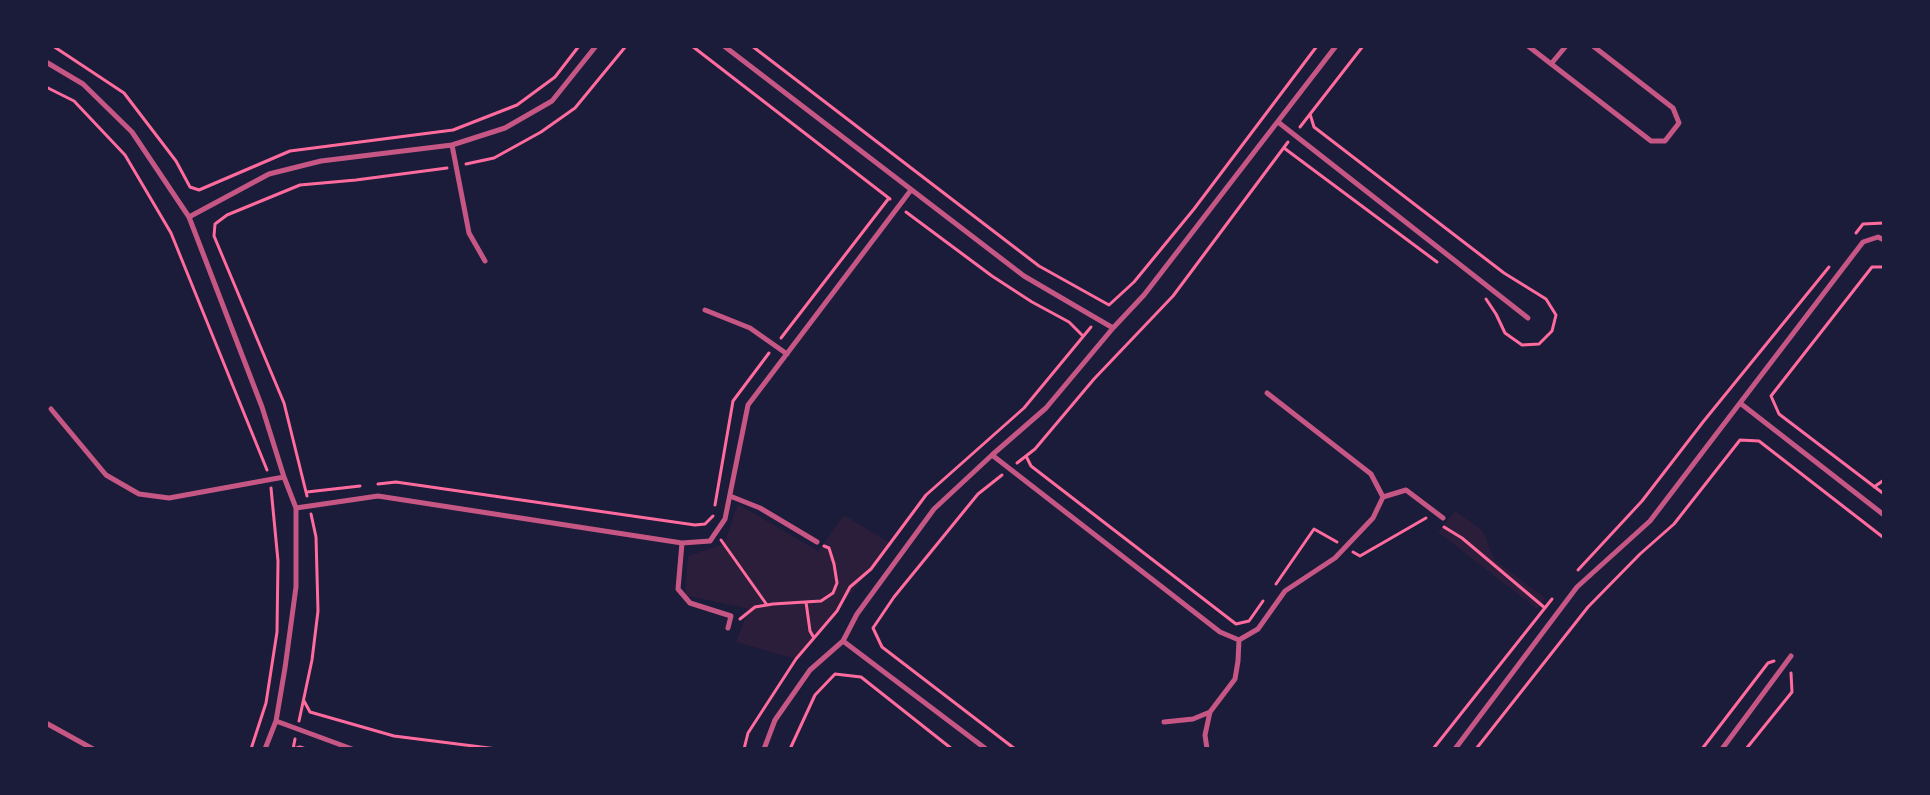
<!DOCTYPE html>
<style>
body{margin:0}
#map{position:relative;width:1930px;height:795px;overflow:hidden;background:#1b1b3a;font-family:Overpass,sans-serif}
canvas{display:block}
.frame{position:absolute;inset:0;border:48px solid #1b1b3a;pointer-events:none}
</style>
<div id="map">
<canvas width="1930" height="795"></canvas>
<div class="frame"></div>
</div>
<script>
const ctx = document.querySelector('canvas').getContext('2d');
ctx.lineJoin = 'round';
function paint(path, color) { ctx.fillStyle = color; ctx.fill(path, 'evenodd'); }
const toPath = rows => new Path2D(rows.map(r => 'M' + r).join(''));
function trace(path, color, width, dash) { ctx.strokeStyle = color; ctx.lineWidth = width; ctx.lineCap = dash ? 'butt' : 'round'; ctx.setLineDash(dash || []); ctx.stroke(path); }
paint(toPath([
 [738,504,818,551,844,515,892,544,796,659,736,642,749,609,685,595,688,556,724,544],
 [1455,511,1483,531,1494,559,1545,598,1537,609,1438,532]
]), '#2a1e3b');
trace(toPath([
 [53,46,124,93,176,161,190,187,199,190,290,151,453,130,517,105,555,77,579,46],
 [692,46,890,199],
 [752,46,1039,266,1109,305,1134,282,1194,209,1317,46],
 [46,87,74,101,125,155,171,233,267,470],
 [1310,114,1314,127,1504,273,1546,299,1556,315,1552,331,1539,344,1522,345,1505,333,1496,314,1486,299],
 [1300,127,1363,46],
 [1284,148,1437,262],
 [466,164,494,158,541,132,575,108,626,46],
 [906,212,992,276,1032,302,1069,322,1083,336],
 [1856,233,1863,224,1884,223],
 [1884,267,1872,267,1771,396,1779,414,1884,494],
 [781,338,889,198],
 [1026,456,1031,466,1236,624,1249,621,1263,601],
 [1017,463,1035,449,1094,379,1173,296,1288,142],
 [1002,475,978,494,894,597,873,628,882,647,1015,749],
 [378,484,396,482,695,525,705,524,713,516],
 [1874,487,1884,480],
 [307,492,360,486],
 [307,496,284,403,214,236,215,224,227,215,300,185,356,180,447,168],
 [715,505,733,401,769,353],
 [1444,527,1462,538,1545,608],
 [721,540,767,605],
 [1353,552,1360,556,1426,518],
 [1578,570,1642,501,1703,422,1829,267],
 [1276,584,1314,529,1337,542],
 [806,602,810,631,814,638],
 [740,619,755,607,773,604,821,601,833,593,837,583,834,564,829,548,824,546],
 [304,701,310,712,394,736,497,749],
 [299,721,312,660,318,611,316,537,311,514],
 [251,749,266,703,277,632,278,561,271,488],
 [293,749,295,739],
 [293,749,300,747,306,749],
 [744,749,748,733,796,659,837,611,850,587,871,569,926,495,1024,408,1091,327],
 [790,749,815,695,835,674,861,677,952,749],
 [1433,749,1552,599],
 [1476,749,1588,607,1640,554,1674,524,1740,440,1759,441,1884,538],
 [1702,749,1768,663,1774,661],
 [1746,749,1792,692,1791,673]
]), '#ff6b9d', 3);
trace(toPath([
 [724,46,1024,276,1113,328],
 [1528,46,1651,141,1665,141,1679,123,1673,108,1593,46],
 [46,62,83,84,132,132,189,217,262,407,284,477,296,508,296,587,285,668,276,721,265,749],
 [1551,64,1566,46],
 [1278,122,1528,318],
 [452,145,469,233,485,261],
 [189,217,269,174,321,161,452,145,505,128,552,101,596,46],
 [705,310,750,328,787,354],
 [1740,403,1863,242,1878,237,1884,240],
 [51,409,106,475,139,494,169,498,284,477],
 [992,455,1220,632,1239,640,1258,629,1285,591,1335,558,1373,518,1383,497,1371,474,1267,393],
 [730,496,760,508,817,542],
 [1383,497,1406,490,1443,518],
 [296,508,378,496,682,543,710,541,725,519,748,405,911,190],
 [682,543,678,589,690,603,731,616,728,628],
 [843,641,986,749],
 [276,721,352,749],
 [1164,722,1193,719,1210,712,1235,679,1238,661,1239,640],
 [46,723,93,749],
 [764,749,775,720,810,670,843,641,857,614,934,509,992,455,1046,408,1113,328,1144,295,1336,46],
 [1207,749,1205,735,1210,712],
 [1455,749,1577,587,1650,521,1740,403,1884,515],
 [1722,749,1791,656]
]), '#c65784', 5);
</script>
